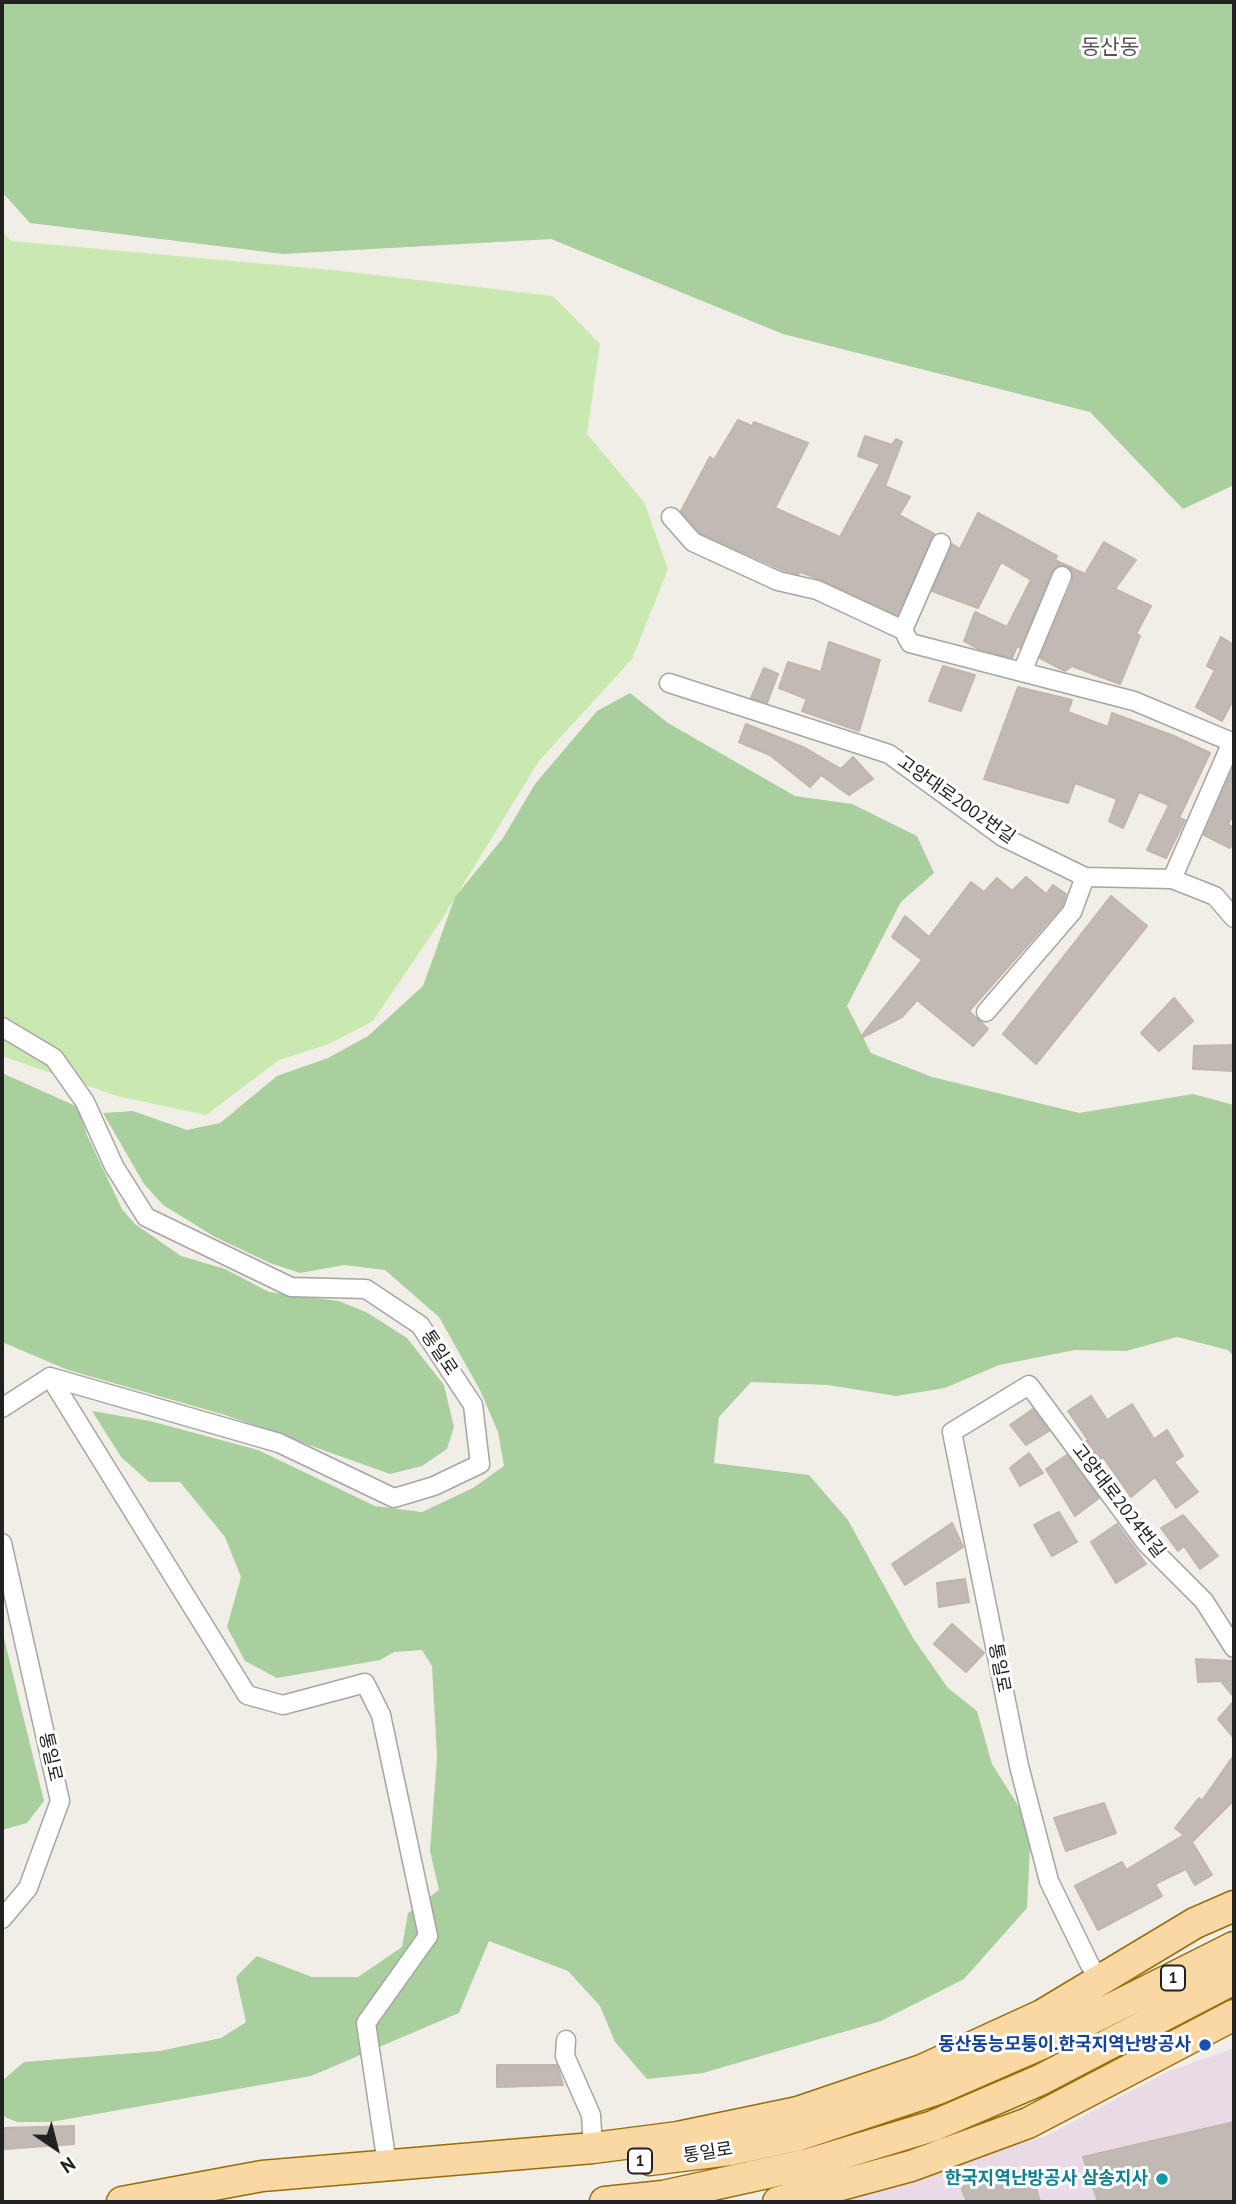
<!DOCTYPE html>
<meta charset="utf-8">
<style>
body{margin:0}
#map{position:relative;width:1236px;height:2204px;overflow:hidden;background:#f1eee8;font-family:"PT Sans",sans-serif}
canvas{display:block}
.frame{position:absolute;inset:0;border:4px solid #212121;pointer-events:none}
.north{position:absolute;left:21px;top:2113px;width:70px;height:70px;-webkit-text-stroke:5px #fff;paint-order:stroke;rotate:145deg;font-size:19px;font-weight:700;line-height:28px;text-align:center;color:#212121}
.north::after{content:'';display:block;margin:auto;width:24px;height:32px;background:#212121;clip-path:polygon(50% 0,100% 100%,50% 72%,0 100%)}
</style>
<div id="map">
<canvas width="1236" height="2204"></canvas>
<div class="frame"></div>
<div class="north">N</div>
</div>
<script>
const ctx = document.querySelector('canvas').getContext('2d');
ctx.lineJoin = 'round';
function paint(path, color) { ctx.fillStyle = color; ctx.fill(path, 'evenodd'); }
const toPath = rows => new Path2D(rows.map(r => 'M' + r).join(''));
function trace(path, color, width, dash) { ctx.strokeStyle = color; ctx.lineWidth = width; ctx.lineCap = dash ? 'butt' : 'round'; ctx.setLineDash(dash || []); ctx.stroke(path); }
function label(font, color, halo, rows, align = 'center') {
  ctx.font = font + ' "PT Sans","Noto Sans KR",sans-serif'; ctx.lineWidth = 6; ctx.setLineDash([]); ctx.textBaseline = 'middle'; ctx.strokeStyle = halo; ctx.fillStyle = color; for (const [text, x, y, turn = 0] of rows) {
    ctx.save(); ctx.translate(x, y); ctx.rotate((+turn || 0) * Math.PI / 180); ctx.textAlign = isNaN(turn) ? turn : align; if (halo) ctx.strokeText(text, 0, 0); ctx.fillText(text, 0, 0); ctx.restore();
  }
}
paint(toPath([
 [1234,2048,1234,2202,839,2202,1048,2135,1169,2071]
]), '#eadae6');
paint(toPath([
 [2,231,11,241,333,270,553,296,600,344,587,434,644,502,668,569,632,659,539,761,442,919,373,1021,329,1044,279,1060,206,1115,117,1096,2,1056]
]), '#c9e9b0');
paint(toPath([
 [2,2,1234,2,1234,485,1183,509,1090,412,783,334,551,239,283,254,30,223,2,192],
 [630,693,668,723,795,796,852,804,917,836,934,873,901,902,847,1006,871,1053,932,1077,1079,1113,1193,1094,1234,1105,1234,1357,1228,1350,1177,1337,1126,1351,1075,1350,999,1365,945,1388,896,1396,828,1385,751,1382,719,1417,714,1463,809,1475,848,1520,913,1638,948,1688,977,1711,992,1764,1031,1826,1027,1908,964,1979,881,2021,703,2073,647,2079,615,2042,600,2006,568,1971,489,1941,459,2013,311,2076,51,2122,17,2122,2,2116,2,2081,24,2062,160,2051,221,2038,246,2022,236,1977,257,1956,312,1977,358,1977,402,1947,408,1913,439,1890,430,1851,437,1757,432,1666,422,1650,394,1652,380,1660,277,1678,245,1661,227,1627,241,1577,225,1537,180,1482,149,1482,121,1457,92,1411,150,1421,258,1450,375,1506,422,1512,473,1488,504,1466,498,1432,480,1390,439,1317,385,1270,344,1265,300,1273,270,1263,215,1237,163,1205,144,1184,103,1113,133,1111,187,1130,220,1123,277,1076,328,1058,368,1036,423,986,455,897,503,838,535,784,597,711],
 [2,1073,78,1107,87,1135,122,1209,135,1224,181,1256,225,1269,269,1292,339,1301,368,1313,407,1338,444,1385,454,1427,447,1449,422,1466,390,1474,225,1415,68,1370,2,1342],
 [2,1630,44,1801,27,1823,2,1830]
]), '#aacf9e');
const building = toPath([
 [738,420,752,426,754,422,808,443,775,508,840,537,880,464,858,456,865,436,892,445,896,439,902,442,885,486,910,497,899,515,934,534,897,615,822,580,800,572,798,574,783,570,700,533,681,511,710,457,714,460,738,420],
 [978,513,1057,556,1055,560,1085,574,1104,542,1136,560,1115,589,1151,606,1136,634,1140,636,1120,684,1072,666,1065,671,1040,658,1073,580,1071,570,1066,565,1056,567,1052,571,1020,648,1017,646,1012,658,978,649,964,641,975,612,1007,627,1031,580,1001,562,978,608,932,591,952,544,960,549,978,513],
 [1221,637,1234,645,1234,698,1222,721,1196,707,1215,670,1207,666,1221,637],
 [829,642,880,660,859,731,802,711,807,699,779,688,788,662,821,672,829,642],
 [943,666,975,675,961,711,929,701,943,666],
 [764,668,778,674,767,703,751,698,764,668],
 [1018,687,1072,700,1068,712,1108,727,1112,713,1174,736,1210,753,1179,818,1185,820,1166,858,1147,850,1169,805,1139,792,1123,828,1109,821,1117,799,1075,783,1068,803,984,779,1018,687],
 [746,724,805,748,841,769,853,757,873,779,849,795,821,775,810,787,770,755,739,742,746,724],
 [1234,766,1234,813,1228,824,1234,828,1234,840,1230,848,1204,835,1234,766],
 [1026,877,1046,894,1053,885,1066,894,1062,906,969,1011,988,1029,973,1046,917,1000,902,1017,859,1039,922,960,892,937,905,916,929,937,971,882,984,892,997,878,1012,891,1026,877],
 [1111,896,1147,926,1036,1064,1003,1034,1111,896],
 [1174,998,1193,1021,1159,1051,1141,1033,1174,998],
 [1234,1045,1234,1071,1193,1069,1194,1046,1234,1045],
 [1091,1396,1107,1420,1132,1404,1154,1439,1167,1430,1183,1456,1174,1462,1198,1492,1176,1508,1155,1477,1131,1497,1103,1457,1099,1460,1085,1442,1088,1440,1068,1411,1091,1396],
 [1033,1409,1049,1431,1026,1445,1010,1425,1033,1409],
 [1029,1453,1043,1473,1020,1486,1010,1468,1029,1453],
 [1067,1455,1099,1498,1075,1516,1046,1469,1067,1455],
 [1059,1512,1077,1542,1052,1556,1034,1525,1059,1512],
 [1183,1515,1218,1556,1200,1569,1184,1546,1178,1551,1161,1528,1183,1515],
 [952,1523,963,1547,905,1585,892,1564,952,1523],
 [1117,1524,1146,1564,1116,1583,1091,1542,1117,1524],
 [965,1579,969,1602,939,1607,937,1583,965,1579],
 [952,1624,984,1653,966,1672,934,1644,952,1624],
 [1196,1659,1234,1661,1234,1697,1221,1681,1198,1682,1196,1659],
 [1234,1701,1234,1738,1218,1719,1234,1701],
 [1234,1755,1234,1800,1192,1842,1212,1875,1195,1885,1186,1869,1155,1884,1162,1896,1098,1930,1075,1886,1122,1862,1126,1870,1184,1835,1175,1828,1199,1798,1202,1801,1234,1755],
 [1104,1803,1116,1833,1066,1851,1054,1818,1104,1803],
 [497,2065,557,2065,563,2085,497,2087,497,2065],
 [1234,2122,1234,2202,1098,2202,1083,2157,1234,2122],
 [74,2126,74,2144,5,2149,4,2128,74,2126],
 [1031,2170,1040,2202,967,2202,961,2187,1031,2170]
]);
paint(building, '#c1bab4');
trace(building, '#c2b6aa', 2);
const minor = toPath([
 [671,517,693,542,778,581,817,590,903,630,910,643,1134,701,1234,743],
 [903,630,941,543],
 [1022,672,1062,576],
 [669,683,889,754,1003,837,1085,877,1172,879,1215,896,1234,918],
 [1172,879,1232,742],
 [986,1012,1072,912,1085,877],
 [2,1027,54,1058,85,1102,114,1166,146,1217,291,1287,366,1289,420,1325,473,1405,480,1464,434,1486,394,1498,279,1443,50,1377,2,1408],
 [50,1377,247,1695,283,1705,365,1683,381,1715,428,1936,366,2023,387,2164],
 [2,1543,60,1801,28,1888,2,1919],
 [1101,1981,1090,1965,1049,1881,1019,1766,952,1432,1029,1385,1146,1543,1204,1601,1234,1648],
 [566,2040,565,2056,591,2115,593,2148]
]);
const primary = toPath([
 [650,2160,730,2150,799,2135,938,2089,1039,2045,1234,1947],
 [122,2202,262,2176,593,2148,678,2137,798,2112,922,2070,1042,2015,1195,1923,1234,1906],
 [605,2202,663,2196,808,2164,933,2126,1040,2080,1234,1979],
 [778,2202,911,2166,1028,2123,1234,2015]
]);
trace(minor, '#a5a5a5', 21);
trace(primary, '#996d05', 33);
trace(minor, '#fff', 18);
trace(primary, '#f9d8a4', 30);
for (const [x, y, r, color] of [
 [1205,2045,7,"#1a4fb4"],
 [1162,2179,7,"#0f9aa8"]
]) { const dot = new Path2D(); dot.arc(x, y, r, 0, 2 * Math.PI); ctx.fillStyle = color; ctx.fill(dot); trace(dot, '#fff', 2.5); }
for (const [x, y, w] of [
 [1173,1978,24],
 [640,2161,24]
]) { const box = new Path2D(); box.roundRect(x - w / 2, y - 12.5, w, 25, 5); ctx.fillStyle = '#fff'; ctx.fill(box); trace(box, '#212121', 2); }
label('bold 16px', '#212121', null, [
 ["1",1173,1978],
 ["1",640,2161]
]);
label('18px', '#212121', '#fff', [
 ["고양대로2002번길",956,800,35],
 ["통일로",439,1353,56],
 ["고양대로2024번길",1118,1501,52],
 ["통일로",999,1668,79],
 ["통일로",50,1757,77],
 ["통일로",708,2153,-9]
]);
label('bold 18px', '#164399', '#fff', [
 ["동산동능모퉁이.한국지역난방공사",1191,2045]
], 'right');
label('bold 18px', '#0d838f', '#fff', [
 ["한국지역난방공사 삼송지사",1148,2179]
], 'right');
label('21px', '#545454', '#fff', [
 ["동산동",1110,48]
]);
</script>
